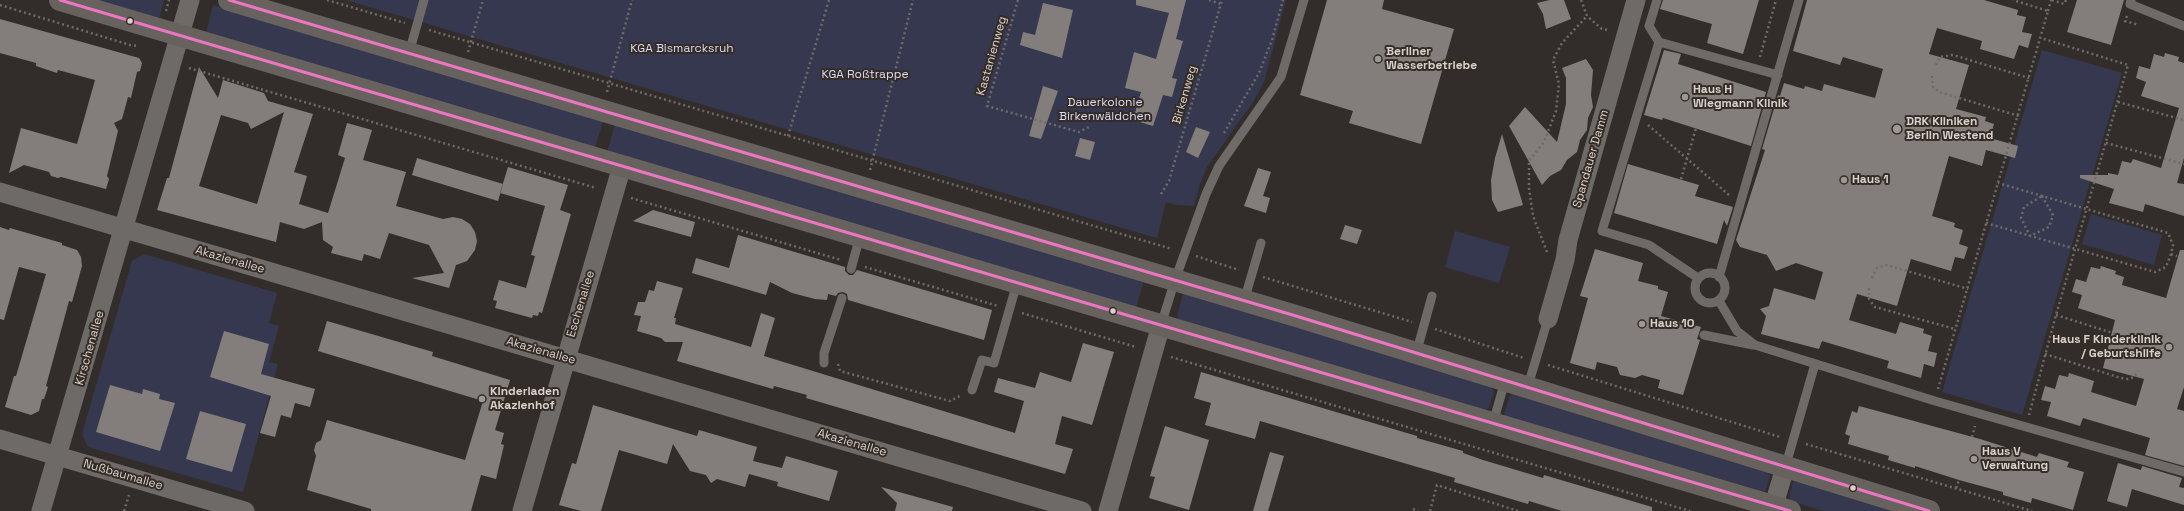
<!DOCTYPE html>
<meta charset="utf-8">
<style>
body{margin:0}
canvas{display:block;background:#322d2a}
</style>
<canvas width="2184" height="511"></canvas>
<script>
const ctx = document.querySelector('canvas').getContext('2d');
ctx.lineJoin = 'round';
function paint(path, color) { ctx.fillStyle = color; ctx.fill(path, 'evenodd'); }
const toPath = rows => new Path2D(rows.map(r => 'M' + r).join(''));
function trace(path, color, width, dash) { ctx.strokeStyle = color; ctx.lineWidth = width; ctx.lineCap = dash ? 'butt' : 'round'; ctx.setLineDash(dash || []); ctx.stroke(path); }
function label(font, color, halo, rows, align = 'center') {
  ctx.font = font + ' "Space Grotesk",sans-serif'; ctx.lineWidth = 4; ctx.setLineDash([]); ctx.textBaseline = 'middle'; ctx.strokeStyle = halo; ctx.fillStyle = color; for (const [text, x, y, turn = 0] of rows) {
    ctx.save(); ctx.translate(x, y); ctx.rotate((+turn || 0) * Math.PI / 180); ctx.textAlign = isNaN(turn) ? turn : align; if (halo) ctx.strokeText(text, 0, 0); ctx.fillText(text, 0, 0); ctx.restore();
  }
}
paint(toPath([
 [94,0,164,0,159,19],
 [346,0,1286,0,1264,82,1253,102,1207,167,1200,184,1194,206,1176,205,1166,202,1157,238],
 [213,5,603,121,595,148,206,33],
 [2042,50,2122,73,2022,415,1942,392],
 [615,124,1144,280,1136,308,607,152],
 [2091,214,2162,235,2154,265,2082,244],
 [1455,231,1510,247,1499,283,1445,267],
 [144,254,277,293,269,323,279,326,269,362,278,364,243,492,88,447,82,434,132,261],
 [1190,292,1491,386,1494,392,1489,407,1487,409,1482,410,1179,321,1177,316,1183,294],
 [1513,394,1768,473,1770,476,1765,492,1505,416,1504,413,1510,396],
 [1796,481,1897,511,1824,511,1794,502,1789,498,1793,482]
]), '#36384f');
paint(toPath([
 [1136,0,1186,0,1176,39,1183,41,1172,78,1177,79,1172,97,1163,95,1153,126,1133,120,1141,92,1125,88,1134,52,1156,59,1169,13,1136,5],
 [1327,0,1384,0,1382,9,1454,29,1421,144,1349,123,1353,111,1300,95],
 [1550,0,1564,0,1571,19,1546,29,1543,14,1537,3],
 [1663,0,1759,0,1743,54,1707,43,1712,24,1660,9],
 [1807,0,1984,0,2018,10,2017,15,2026,17,2022,32,2032,34,2028,48,2019,45,2014,59,1980,49,1982,41,1937,28,1929,54,1969,65,1956,109,1986,117,1985,121,1994,124,1990,138,2018,146,2015,158,1986,150,1982,166,1949,156,1932,216,1955,223,1954,227,1963,230,1959,244,1968,247,1964,259,1955,257,1951,271,1911,259,1897,306,1857,294,1849,320,1896,334,1900,322,1924,329,1923,333,1932,336,1928,351,1937,353,1934,367,1924,364,1921,378,1887,368,1889,361,1822,341,1819,349,1761,334,1766,316,1760,309,1769,306,1774,288,1815,300,1823,272,1796,263,1776,271,1767,255,1740,247,1736,240,1765,150,1762,149,1778,95,1780,96,1784,83,1804,89,1805,86,1822,91,1824,84,1875,98,1883,69,1843,57,1840,65,1793,51],
 [2077,0,2124,0,2111,45,2067,32],
 [1043,3,1073,10,1062,58,1020,45,1023,32,1035,35],
 [0,19,139,58,142,63,140,71,137,72,131,98,128,97,122,119,114,123,118,131,107,176,109,179,106,189,61,177,58,178,51,176,49,172,24,165,9,173,21,128,77,144,95,80,58,70,57,73,36,66,36,63,0,53],
 [1664,50,1681,54,1678,64,1766,92,1751,146,1663,118,1662,120,1644,115],
 [2165,53,2179,57,2178,61,2184,63,2184,158,2177,183,2184,184,2184,216,2145,204,2143,212,2109,203,2114,189,2080,178,2080,175,2108,175,2108,173,2118,175,2122,161,2131,163,2133,159,2161,168,2179,108,2141,96,2146,82,2136,78,2139,66,2150,69,2154,54,2164,57],
 [1586,59,1593,70,1591,95,1593,107,1588,118,1587,130,1580,140,1577,152,1567,160,1561,170,1550,176,1542,185,1509,126,1525,107,1557,142,1566,104,1566,78,1562,68],
 [199,67,218,98,223,80,264,93,268,101,313,114,294,172,307,176,299,204,328,213,345,158,338,155,347,123,372,130,363,160,406,172,396,206,443,219,453,217,462,219,470,224,475,232,477,241,475,250,467,261,456,265,449,288,412,278,444,273,429,245,389,233,380,259,364,254,362,261,331,253,333,247,323,240,322,222,304,229,280,222,276,242,157,210,167,178,169,178],
 [284,112,257,204,199,186,221,115,248,123,251,129],
 [1043,86,1058,91,1041,139,1029,136],
 [1196,127,1210,132,1198,158,1186,152],
 [1502,134,1523,205,1498,212,1492,200,1491,180,1495,158],
 [1080,138,1095,142,1090,160,1075,156],
 [417,158,503,184,498,201,412,175],
 [1628,164,1699,185,1695,196,1733,207,1727,226,1724,220,1717,244,1614,213],
 [508,167,568,185,560,210,571,214,542,313,539,312,538,316,533,315,532,318,495,308,497,301,493,300,499,280,526,288,535,256,531,255,545,206,500,193],
 [1258,168,1271,172,1263,196,1270,198,1266,213,1244,206],
 [653,210,695,222,691,237,633,221],
 [1345,225,1362,230,1357,244,1340,239],
 [0,227,9,230,10,228,62,243,62,245,77,250,81,257,82,266,72,302,69,301,46,386,48,387,44,399,42,399,39,411,31,415,5,407,14,376,16,376,46,274,19,267,4,320,0,319],
 [738,235,845,267,845,271,849,275,853,275,857,270,992,310,984,340,848,300,847,294,843,292,838,293,836,296,828,294,827,300,815,299,792,293,770,282,766,295,692,273,696,258,729,268],
 [1595,249,1643,263,1638,281,1658,286,1658,289,1668,292,1661,316,1701,327,1697,339,1700,340,1683,395,1658,388,1660,380,1642,375,1635,378,1620,375,1617,367,1597,362,1595,370,1570,363,1588,298,1580,296],
 [2180,250,2184,250,2184,387,2177,409,2184,411,2184,466,2145,455,2150,438,2083,418,2080,426,2047,416,2051,402,2041,400,2045,386,2055,389,2059,375,2068,377,2069,373,2094,381,2091,392,2136,406,2144,379,2103,368,2115,320,2078,308,2082,295,2072,292,2076,279,2086,282,2091,267,2100,269,2101,266,2116,271,2115,274,2124,277,2122,285,2166,298],
 [657,281,683,288,674,318,676,318,675,324,751,347,761,313,775,318,764,356,1015,433,1024,401,994,392,998,378,1035,388,1040,372,1071,382,1083,343,1114,352,1092,425,1062,416,1055,444,1073,449,1065,474,806,398,807,395,774,386,773,389,677,361,683,342,665,342,661,338,637,331,641,316,634,315,638,302,645,302,649,290,654,291],
 [327,321,433,352,432,356,510,380,495,430,504,433,501,444,504,445,496,479,481,475,471,511,371,511,371,509,307,490,316,456,314,450,316,443,321,440,327,420,465,460,483,401,318,351],
 [224,331,269,344,261,374,315,389,310,407,295,403,291,418,281,415,275,437,260,433,271,396,210,377],
 [1201,372,1417,436,1417,438,1463,451,1463,453,1483,460,1543,478,1544,475,1652,507,1652,511,1562,511,1529,501,1528,504,1454,482,1455,478,1260,421,1255,439,1205,425,1211,403,1194,398],
 [110,385,142,394,143,389,160,394,159,399,175,403,160,451,96,432],
 [593,405,697,436,699,430,757,447,753,461,782,468,786,456,838,471,829,501,777,486,778,482,749,474,745,487,717,479,711,483,706,475,690,471,673,444,667,464,619,450,601,511,581,511,559,505,572,463,576,464],
 [1859,406,1980,439,2037,457,2039,453,2069,462,2067,467,2084,472,2073,510,2032,498,2031,503,2003,495,2003,492,1959,480,1915,466,1915,468,1888,460,1889,456,1848,444,1850,436,1845,434,1852,411,1857,413],
 [200,411,246,424,232,472,186,459],
 [1165,426,1209,440,1189,510,1149,498,1155,477,1150,476],
 [1270,452,1284,456,1268,511,1253,511],
 [2118,463,2141,470,2142,466,2182,478,2179,487,2184,488,2184,505,2132,489,2127,507,2107,501],
 [881,487,953,507,952,511,895,511,897,503]
]), '#837e7b');
trace(toPath([
 [327,0,405,23],
 [1018,0,987,106,1079,132,1089,127],
 [1209,0,1221,4],
 [1581,0,1587,16,1602,29,1609,30],
 [2052,0,2064,4,2066,0],
 [0,5,130,45,139,46],
 [166,11,169,0],
 [2048,11,2051,0],
 [2127,16,2125,21,2139,25],
 [429,30,1172,249],
 [468,52,483,0],
 [1760,57,1776,0],
 [1936,65,1940,57,1953,55,2029,78],
 [189,68,596,188],
 [1932,76,1933,87,1939,92,2019,116],
 [607,92,632,0],
 [2118,102,2184,120],
 [1648,125,1729,195],
 [1224,133,1259,73,1272,40,1283,0],
 [788,136,829,0],
 [2106,143,2184,164],
 [870,170,913,0],
 [1681,179,1696,128],
 [1161,194,1169,181,1222,0],
 [2042,196,2053,215,2049,227,2030,236,2021,218,2024,207,2042,196],
 [631,198,841,260],
 [1986,223,2155,272,2166,267,2171,254,2173,245,2168,233,1998,183],
 [1547,252,1533,216,1529,188,1529,161,1544,142,1556,111,1559,84,1553,60,1562,43,1587,16],
 [2171,254,2177,256],
 [1196,256,1239,270],
 [865,267,998,306],
 [1263,277,1412,322],
 [1872,278,1877,268,1887,265,1968,289],
 [1869,288,1869,299,1875,307,1955,329],
 [1022,313,1136,347],
 [2056,315,2138,341,2143,349,2144,357],
 [1435,329,1524,358],
 [2045,354,2121,378,2128,379,2134,377,2138,371],
 [1171,357,1690,511],
 [838,364,840,371,950,401,960,396],
 [1548,365,1780,437],
 [1938,389,2048,11,2013,0],
 [2029,415,2056,315,2128,65,2041,38],
 [1972,437,1975,426],
 [1806,444,2032,511],
 [1956,488,1959,480],
 [1413,509,1418,511],
 [124,511,129,495],
 [1430,511,1437,485,1518,511]
]), '#6e6a68', 2.5, [2, 3]);
trace(toPath([
 [1657,0,1649,26,1659,42,1602,231,1649,245,1698,278],
 [2131,0,2130,4,2184,26],
 [1659,42,1778,75],
 [409,53,424,0],
 [851,269,860,236],
 '1695 288a15 15 0 1 1 30 0a15 15 0 1 1-30 0Z',
 [1719,277,1799,0],
 [1244,301,1261,243],
 [1719,301,1737,331,1755,345,1935,401,2184,472],
 [1161,325,1175,280,1206,194,1219,166,1281,77,1304,0],
 [1704,335,1753,345],
 [1416,354,1432,296],
 [824,363,824,353,842,298],
 [1527,389,1548,319],
 [972,390,982,360,994,363,1017,283],
 [1493,423,1505,381],
 [1785,468,1815,364]
]), '#6e6a68', 9);
trace(toPath([
 [0,192,1082,511],
 [1548,319,1565,260,1568,240,1636,0],
 [0,439,245,511],
 [41,511,190,0],
 [522,511,622,166],
 [1108,511,1161,325],
 [1772,511,1785,468]
]), '#6e6a68', 19);
trace(toPath([
 [60,0,1790,511],
 [229,0,1296,316,1929,511]
]), '#68625f', 22);
trace(toPath([
 [60,0,1790,511],
 [229,0,1296,316,1929,511]
]), '#ec76c2', 3);
for (const [x, y, r, color] of [
 [130,21,3.5,"#d8d1ce"],
 [1378,59,4,"#9e9895"],
 [1685,97,4,"#9e9895"],
 [1897,129,5,"#9e9895"],
 [1844,180,4,"#9e9895"],
 [1113,311,3.5,"#d8d1ce"],
 [1642,324,4,"#9e9895"],
 [2169,347,4,"#9e9895"],
 [482,399,4,"#9e9895"],
 [1974,459,4,"#9e9895"],
 [1853,488,3.5,"#d8d1ce"]
]) { const dot = new Path2D(); dot.arc(x, y, r, 0, 2 * Math.PI); ctx.fillStyle = color; ctx.fill(dot); trace(dot, '#362c26', 1.5); }
label('12px', '#d6dbfa', '#362c26', [
 ["KGA Bismarcksruh",682,49],
 ["KGA Roßtrappe",865,75],
 ["Dauerkolonie",1105,103],
 ["Birkenwäldchen",1105,117]
]);
label('bold 12px', '#d8d1ce', '#362c26', [
 ["Berliner",1386,52],
 ["Wasserbetriebe",1386,66],
 ["Haus H",1693,90],
 ["Wiegmann Klinik",1693,104],
 ["DRK Kliniken",1906,122],
 ["Berlin Westend",1906,136],
 ["Haus 1",1852,180],
 ["Haus 10",1650,324],
 ["Haus F Kinderklinik",2161,340,"right"],
 ["/ Geburtshilfe",2161,354,"right"],
 ["Kinderladen",490,392],
 ["Akazienhof",490,406],
 ["Haus V",1982,452],
 ["Verwaltung",1982,466]
], 'left');
label('12px', '#d8d1ce', '#362c26', [
 ["Kastanienweg",992,56,-74],
 ["Birkenweg",1185,95,-74],
 ["Spandauer Damm",1591,159,-74],
 ["Akazienallee",230,260,16],
 ["Eschenallee",581,304,-73],
 ["Kirschenallee",90,348,-74],
 ["Akazienallee",541,351,16],
 ["Akazienallee",852,443,16],
 ["Nußbaumallee",123,475,16]
]);
</script>
